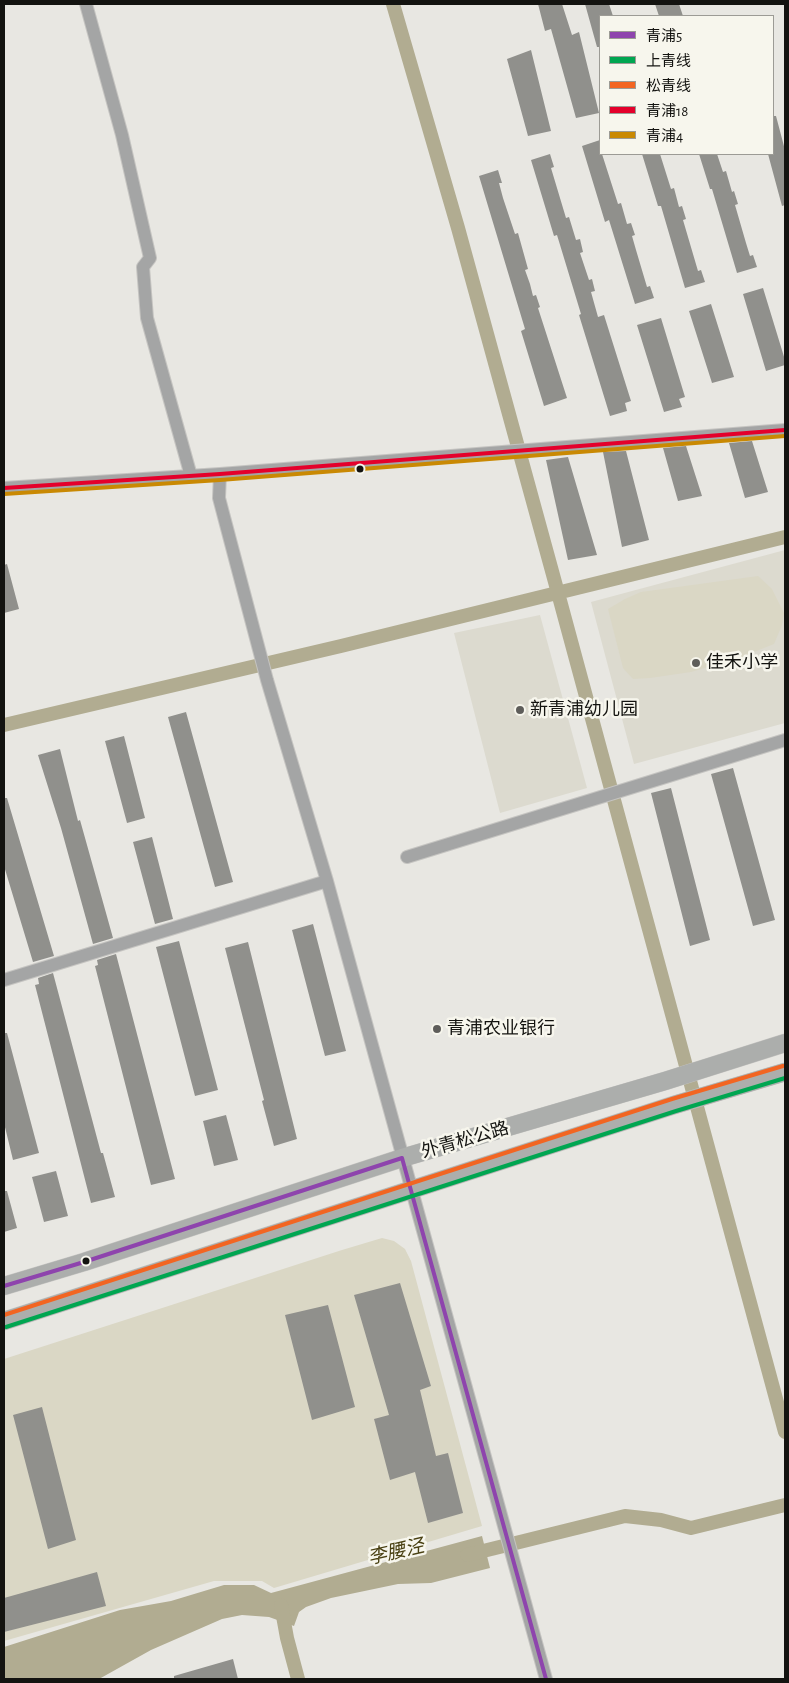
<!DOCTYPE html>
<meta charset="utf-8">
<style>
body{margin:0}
#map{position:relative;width:789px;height:1683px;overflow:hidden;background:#e8e7e2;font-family:"Alegreya Sans","Noto Sans SC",sans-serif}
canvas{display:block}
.frame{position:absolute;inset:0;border:5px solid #131310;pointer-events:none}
.legend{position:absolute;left:599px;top:15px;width:175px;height:140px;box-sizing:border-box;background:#f7f6ed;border:1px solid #9c9b95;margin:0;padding:6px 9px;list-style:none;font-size:15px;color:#131310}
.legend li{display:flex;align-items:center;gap:10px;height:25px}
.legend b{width:25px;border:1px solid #9c9b95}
</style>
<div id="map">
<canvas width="789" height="1683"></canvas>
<div class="frame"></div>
<ul class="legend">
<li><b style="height:6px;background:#8e44ad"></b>青浦5</li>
<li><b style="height:6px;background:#00a651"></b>上青线</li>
<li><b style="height:6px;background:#f26522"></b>松青线</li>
<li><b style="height:6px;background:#e4002b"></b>青浦18</li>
<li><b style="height:6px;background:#c98903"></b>青浦4</li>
</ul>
</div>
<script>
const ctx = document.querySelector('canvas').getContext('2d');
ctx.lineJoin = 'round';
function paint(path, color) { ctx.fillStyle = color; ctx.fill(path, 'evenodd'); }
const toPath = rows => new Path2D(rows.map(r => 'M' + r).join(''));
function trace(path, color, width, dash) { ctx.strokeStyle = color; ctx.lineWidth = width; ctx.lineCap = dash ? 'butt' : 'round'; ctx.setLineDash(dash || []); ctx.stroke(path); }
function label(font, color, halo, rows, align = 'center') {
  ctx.font = font + ' "Alegreya Sans","Noto Sans SC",sans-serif'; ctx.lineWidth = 5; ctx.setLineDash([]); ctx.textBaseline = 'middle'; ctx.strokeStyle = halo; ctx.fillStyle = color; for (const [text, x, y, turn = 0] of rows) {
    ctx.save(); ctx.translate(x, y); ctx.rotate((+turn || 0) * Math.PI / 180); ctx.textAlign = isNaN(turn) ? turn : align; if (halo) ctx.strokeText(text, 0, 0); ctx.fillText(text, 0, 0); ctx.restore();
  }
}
paint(toPath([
 [785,550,785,723,634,764,591,602],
 [540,615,587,788,500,813,454,633]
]), '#dcdacf');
paint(toPath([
 [758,576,772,589,784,613,782,625,774,644,739,658,691,672,650,678,633,679,623,668,608,609,625,599,641,592],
 [382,1238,394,1241,405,1249,411,1261,482,1526,274,1588,262,1581,214,1581,4,1641,4,1359,342,1250]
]), '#dad7c5');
paint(toPath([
 [482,1536,490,1568,431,1583,398,1584,331,1598,306,1607,299,1612,294,1626,269,1617,242,1615,222,1619,151,1650,99,1679,4,1679,4,1647,120,1610,171,1601,224,1585,254,1585,271,1593]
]), '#b1ac91');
trace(toPath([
 [393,4,458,228,558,593,785,1432],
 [4,725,341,646,785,537],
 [467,1555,625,1516,661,1520,691,1528,785,1505],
 [281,1605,287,1638,298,1679]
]), '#b1ac91', 14);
paint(toPath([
 [538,4,562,4,572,35,579,32,599,113,576,118,551,29,545,31],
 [585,4,609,4,613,16,600,16,600,47,597,47],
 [655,4,679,4,683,16,659,16],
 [531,50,551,131,528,136,507,59],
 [773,116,776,116,785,150,785,205,782,206,768,154,773,154],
 [600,140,600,154,602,154,618,204,621,203,627,224,631,223,635,235,632,236,636,250,647,287,650,286,654,298,635,304,609,220,605,222,582,146],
 [550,154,554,167,551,168,566,218,569,217,576,240,580,239,583,252,580,253,589,280,592,279,595,291,591,292,598,317,604,315,631,401,625,403,627,411,610,416,579,315,581,314,557,235,554,236,531,160],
 [642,154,660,154,671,189,674,188,679,207,682,206,686,219,683,220,698,271,701,270,705,282,685,288,661,206,658,206],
 [699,154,717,154,723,172,726,171,732,192,734,191,738,204,735,205,746,243,750,256,753,255,757,267,737,273,712,189,710,189],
 [498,170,502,183,499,183,503,198,515,234,518,233,528,269,525,270,530,284,533,296,536,295,540,307,538,308,567,398,544,406,521,331,525,329,479,176],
 [763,288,785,360,785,365,766,371,743,294],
 [711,304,734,377,712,383,689,311],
 [661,318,685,397,679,399,682,407,664,412,637,325],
 [752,441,768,492,745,498,729,443],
 [686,446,702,496,678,501,663,448],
 [626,451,649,540,622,547,603,452],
 [568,457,597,555,568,560,546,460],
 [7,564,19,609,4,613,4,565],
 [186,712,233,882,215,887,168,717],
 [124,736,145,818,127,823,105,741],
 [60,749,78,821,80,820,113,938,93,944,61,828,38,755],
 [733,768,775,920,753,926,711,774],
 [671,788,710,940,690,946,651,793],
 [4,798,7,798,54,956,33,962,4,866],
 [152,837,173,919,155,924,133,842],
 [313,924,346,1051,325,1056,292,930],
 [179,941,218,1090,195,1096,156,947],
 [248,942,297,1139,274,1146,262,1101,264,1100,225,948],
 [116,954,175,1179,151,1185,95,966,98,965,97,960],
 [53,973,101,1153,103,1153,115,1197,91,1203,35,985,39,984,38,978],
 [4,1033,7,1033,39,1153,13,1160,4,1123],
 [226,1115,238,1160,214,1166,203,1121],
 [56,1171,68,1216,44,1222,32,1177],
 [4,1191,7,1191,17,1228,4,1232],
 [400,1283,431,1386,420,1390,436,1456,448,1453,463,1513,428,1523,415,1472,390,1480,374,1419,389,1415,354,1295],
 [328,1305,355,1407,312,1420,285,1315],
 [42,1407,76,1540,48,1549,13,1415],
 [97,1572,106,1606,4,1632,4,1598],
 [233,1659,238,1679,174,1679,174,1676]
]), '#90908c');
const street = toPath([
 [86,4,122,135,150,258,143,267,147,318,191,476],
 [220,474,219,498,267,680,327,881,546,1679],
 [4,488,220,474,785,430],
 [407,857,785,740],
 [4,980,327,881]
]);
const secondary = toPath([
 [4,1286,84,1262,402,1158,665,1081,785,1043],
 [4,1321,674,1105,785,1072]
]);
trace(street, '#c5c4c1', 14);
trace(secondary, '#c5c4c1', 19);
trace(street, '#a4a5a5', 12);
trace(secondary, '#acaeac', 18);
trace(toPath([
 [4,1286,84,1262,402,1158,546,1679]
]), '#8e44ad', 4);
trace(toPath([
 [6,1327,676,1111,785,1078]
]), '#00a651', 4);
trace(toPath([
 [4,1315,672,1099,783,1066]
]), '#f26522', 4);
trace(toPath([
 [4,488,220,474,785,430]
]), '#e4002b', 4);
trace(toPath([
 [4,494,220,480,785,436]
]), '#c98903', 4);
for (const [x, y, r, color] of [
 [360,469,4.5,"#131310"],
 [696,663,5,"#5e5d5a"],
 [520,710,5,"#5e5d5a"],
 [437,1029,5,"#5e5d5a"],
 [86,1261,4.5,"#131310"]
]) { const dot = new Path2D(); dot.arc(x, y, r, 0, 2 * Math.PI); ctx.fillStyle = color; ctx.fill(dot); trace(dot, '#f7f6ed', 2); }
label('18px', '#131310', '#f7f6ed', [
 ["佳禾小学",706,663],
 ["新青浦幼儿园",530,710],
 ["青浦农业银行",447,1029]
], 'left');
label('18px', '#131310', '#f7f6ed', [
 ["外青松公路",465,1140,-16]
]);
label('italic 19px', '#494012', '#f7f6ed', [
 ["李腰泾",396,1552,-13]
]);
</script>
